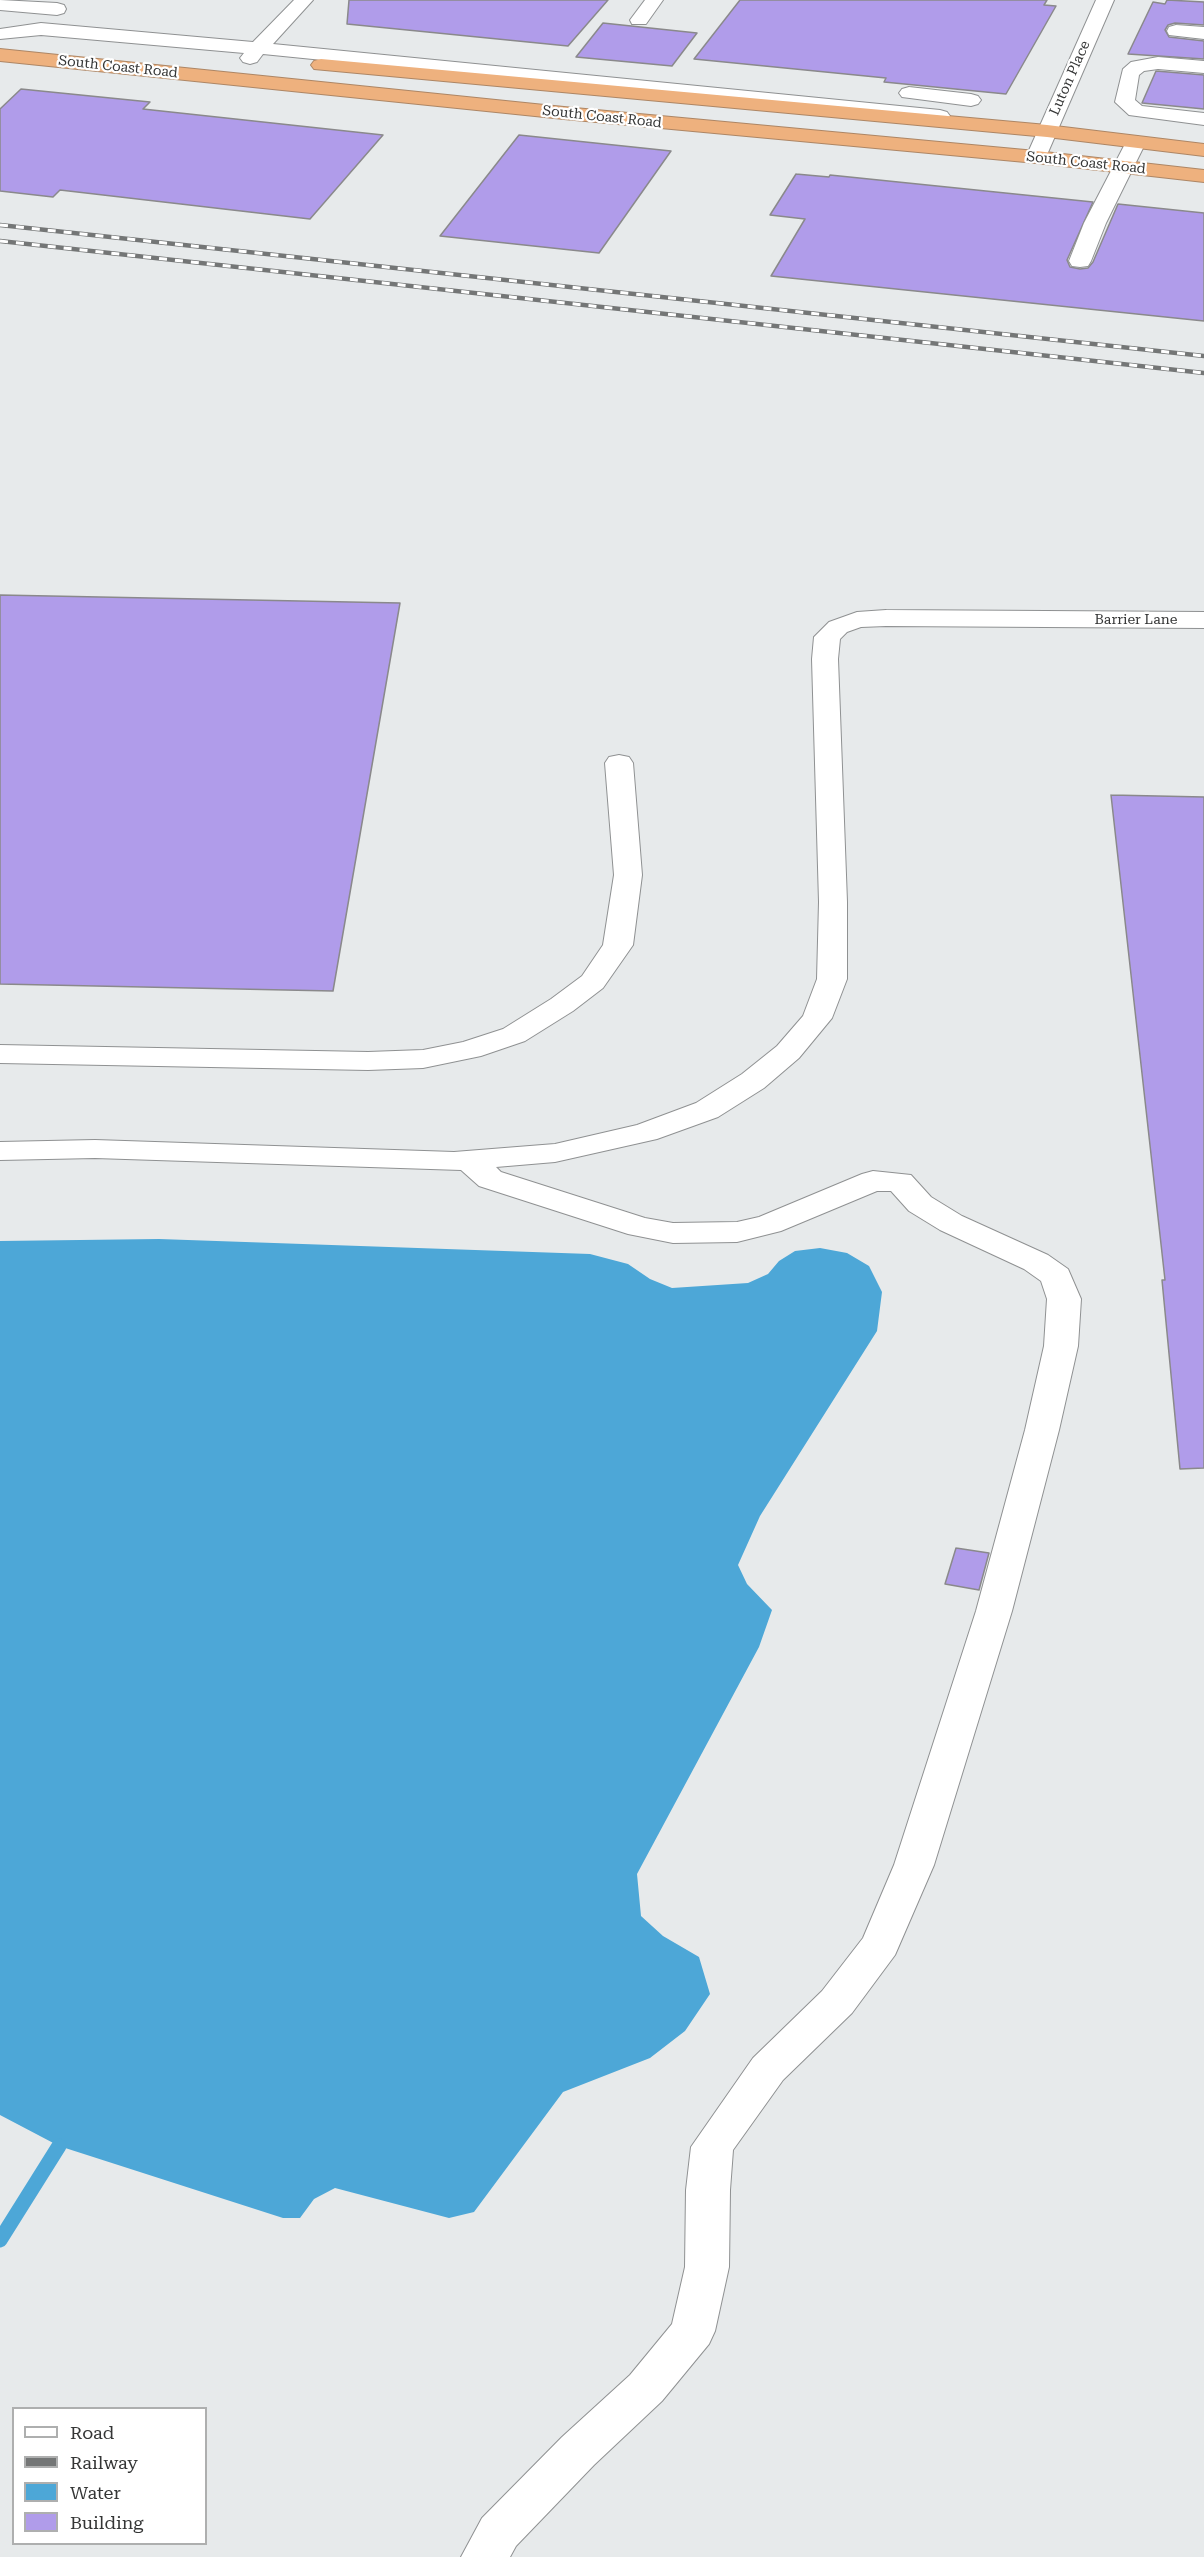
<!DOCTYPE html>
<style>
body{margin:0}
#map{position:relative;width:1204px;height:2557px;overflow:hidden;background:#e7eaeb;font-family:"Roboto Serif",serif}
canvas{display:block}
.legend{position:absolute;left:12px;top:2407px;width:195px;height:138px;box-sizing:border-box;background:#fff;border:2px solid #aeafaf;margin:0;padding:8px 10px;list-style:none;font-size:18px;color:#353636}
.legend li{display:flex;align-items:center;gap:12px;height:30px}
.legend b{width:30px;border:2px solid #aeafaf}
</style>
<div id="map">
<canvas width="1204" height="2557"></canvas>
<ul class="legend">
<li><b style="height:8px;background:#fff"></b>Road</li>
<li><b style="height:8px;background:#747676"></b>Railway</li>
<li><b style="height:16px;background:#4da7d7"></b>Water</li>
<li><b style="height:16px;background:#b09cea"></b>Building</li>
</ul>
</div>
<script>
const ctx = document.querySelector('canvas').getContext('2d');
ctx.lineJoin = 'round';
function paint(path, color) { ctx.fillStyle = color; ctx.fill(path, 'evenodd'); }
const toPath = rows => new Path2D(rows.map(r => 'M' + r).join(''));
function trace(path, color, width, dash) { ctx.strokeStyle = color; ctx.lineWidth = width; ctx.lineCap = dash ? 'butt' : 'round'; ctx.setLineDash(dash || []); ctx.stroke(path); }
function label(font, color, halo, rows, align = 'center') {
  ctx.font = font + ' "Roboto Serif",serif'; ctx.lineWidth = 4.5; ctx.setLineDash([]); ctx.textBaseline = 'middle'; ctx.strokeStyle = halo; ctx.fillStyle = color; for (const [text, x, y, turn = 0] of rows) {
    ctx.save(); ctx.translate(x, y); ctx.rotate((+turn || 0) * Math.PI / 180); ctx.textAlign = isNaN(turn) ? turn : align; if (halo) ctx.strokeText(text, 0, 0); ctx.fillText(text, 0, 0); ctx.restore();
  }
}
paint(toPath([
 [159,1239,590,1254,628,1264,650,1279,672,1288,748,1283,768,1274,779,1261,795,1251,820,1248,847,1253,869,1266,882,1292,877,1331,760,1516,738,1565,747,1584,772,1610,759,1647,637,1874,641,1916,663,1936,699,1957,710,1994,685,2031,650,2058,563,2092,474,2212,449,2218,335,2188,314,2199,300,2218,283,2218,59,2146,0,2115,0,1241]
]), '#4da7d7');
trace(toPath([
 [0,2240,59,2146]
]), '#4da7d7', 15);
const building = toPath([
 [349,0,608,0,568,46,347,24,349,0],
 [740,0,1047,0,1044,5,1056,6,1006,94,884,82,886,78,694,59,740,0],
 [1167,0,1204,2,1204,25,1175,23,1168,25,1165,30,1169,37,1204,41,1204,59,1128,54,1153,2,1165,4,1167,0],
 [603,23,697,33,672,66,576,57,603,23],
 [1156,71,1204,75,1204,109,1142,103,1156,71],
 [21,89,150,102,143,109,383,135,310,219,60,190,53,197,0,191,0,109,21,89],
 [519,135,671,151,599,253,440,236,519,135],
 [796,174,829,177,830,175,1093,202,1067,260,1070,267,1080,269,1088,268,1093,262,1118,204,1204,213,1204,321,771,276,805,219,770,215,796,174],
 [0,595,400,603,333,991,0,984,0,595],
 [1111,795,1204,797,1204,1468,1180,1469,1162,1280,1165,1280,1111,795],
 [956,1548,989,1553,979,1590,945,1584,956,1548]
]);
paint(building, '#b09cea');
trace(building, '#8a898b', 1.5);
const minor = toPath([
 [0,0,57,3,64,5,66,9,64,13,57,15,0,10,0,0],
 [294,0,313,0,273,44,940,110,947,112,950,116,947,120,940,122,263,54,257,62,250,64,243,62,240,58,244,53,41,35,0,39,0,29,41,23,253,42,294,0],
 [645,0,663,0,646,24,632,24,630,20,645,0],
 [1096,0,1114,0,1046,157,1043,161,1029,161,1026,157,1096,0],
 [1176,25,1204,27,1204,39,1169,35,1167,31,1169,27,1176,25],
 [1158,57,1204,61,1204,73,1158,69,1144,71,1139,75,1135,100,1142,106,1204,113,1204,125,1129,115,1115,102,1123,69,1131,62,1158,57],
 [909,87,971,94,978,96,981,100,978,104,971,106,902,97,899,93,902,89,909,87],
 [1136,136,1143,138,1146,142,1106,223,1091,261,1088,266,1080,267,1072,266,1069,261,1084,223,1126,142,1129,138,1136,136],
 [886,610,1204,612,1204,628,886,626,861,627,847,632,840,639,838,659,847,902,847,979,832,1018,799,1058,764,1088,718,1117,657,1139,555,1162,496,1167,501,1172,645,1218,673,1223,737,1222,759,1217,862,1174,873,1171,911,1175,931,1197,962,1216,1048,1255,1068,1269,1081,1299,1078,1346,1059,1430,1012,1611,934,1865,895,1955,852,2013,783,2080,733,2150,730,2190,729,2267,715,2331,709,2344,662,2401,594,2465,516,2546,510,2557,461,2557,482,2518,562,2437,630,2375,672,2324,685,2267,686,2190,691,2147,753,2058,822,1991,863,1938,894,1865,976,1611,1025,1430,1044,1346,1047,1299,1041,1281,1024,1269,940,1230,909,1211,891,1191,877,1191,781,1231,737,1242,673,1243,628,1234,479,1186,461,1170,95,1158,0,1160,0,1142,95,1140,454,1152,555,1144,637,1125,696,1103,742,1074,777,1046,803,1016,817,979,819,902,812,659,814,637,829,622,857,612,886,610],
 [619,755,629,757,633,763,642,875,633,945,603,988,573,1011,525,1041,481,1056,423,1068,368,1070,0,1063,0,1045,368,1052,423,1050,463,1042,503,1029,551,999,582,976,603,945,614,875,605,763,609,757,619,755]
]);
const highway = toPath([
 [0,49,564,107,1036,151,1204,170,1204,182,1036,163,564,119,0,61,0,49],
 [321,59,1047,125,1204,144,1204,156,1047,137,314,69,311,65,314,61,321,59]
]);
trace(minor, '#8f9192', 2);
trace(highway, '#ad8665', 2);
paint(minor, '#fff');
paint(highway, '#eeb17e');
const rail = toPath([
 [0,225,1204,356],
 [0,241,1204,373]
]);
trace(rail, '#747676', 4.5);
trace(rail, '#fff', 3, [8]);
label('14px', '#353636', '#fff', [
 ["South Coast Road",118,67,6],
 ["Luton Place",1070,78,-66],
 ["South Coast Road",602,117,6],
 ["South Coast Road",1086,163,6],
 ["Barrier Lane",1136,620]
]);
</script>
